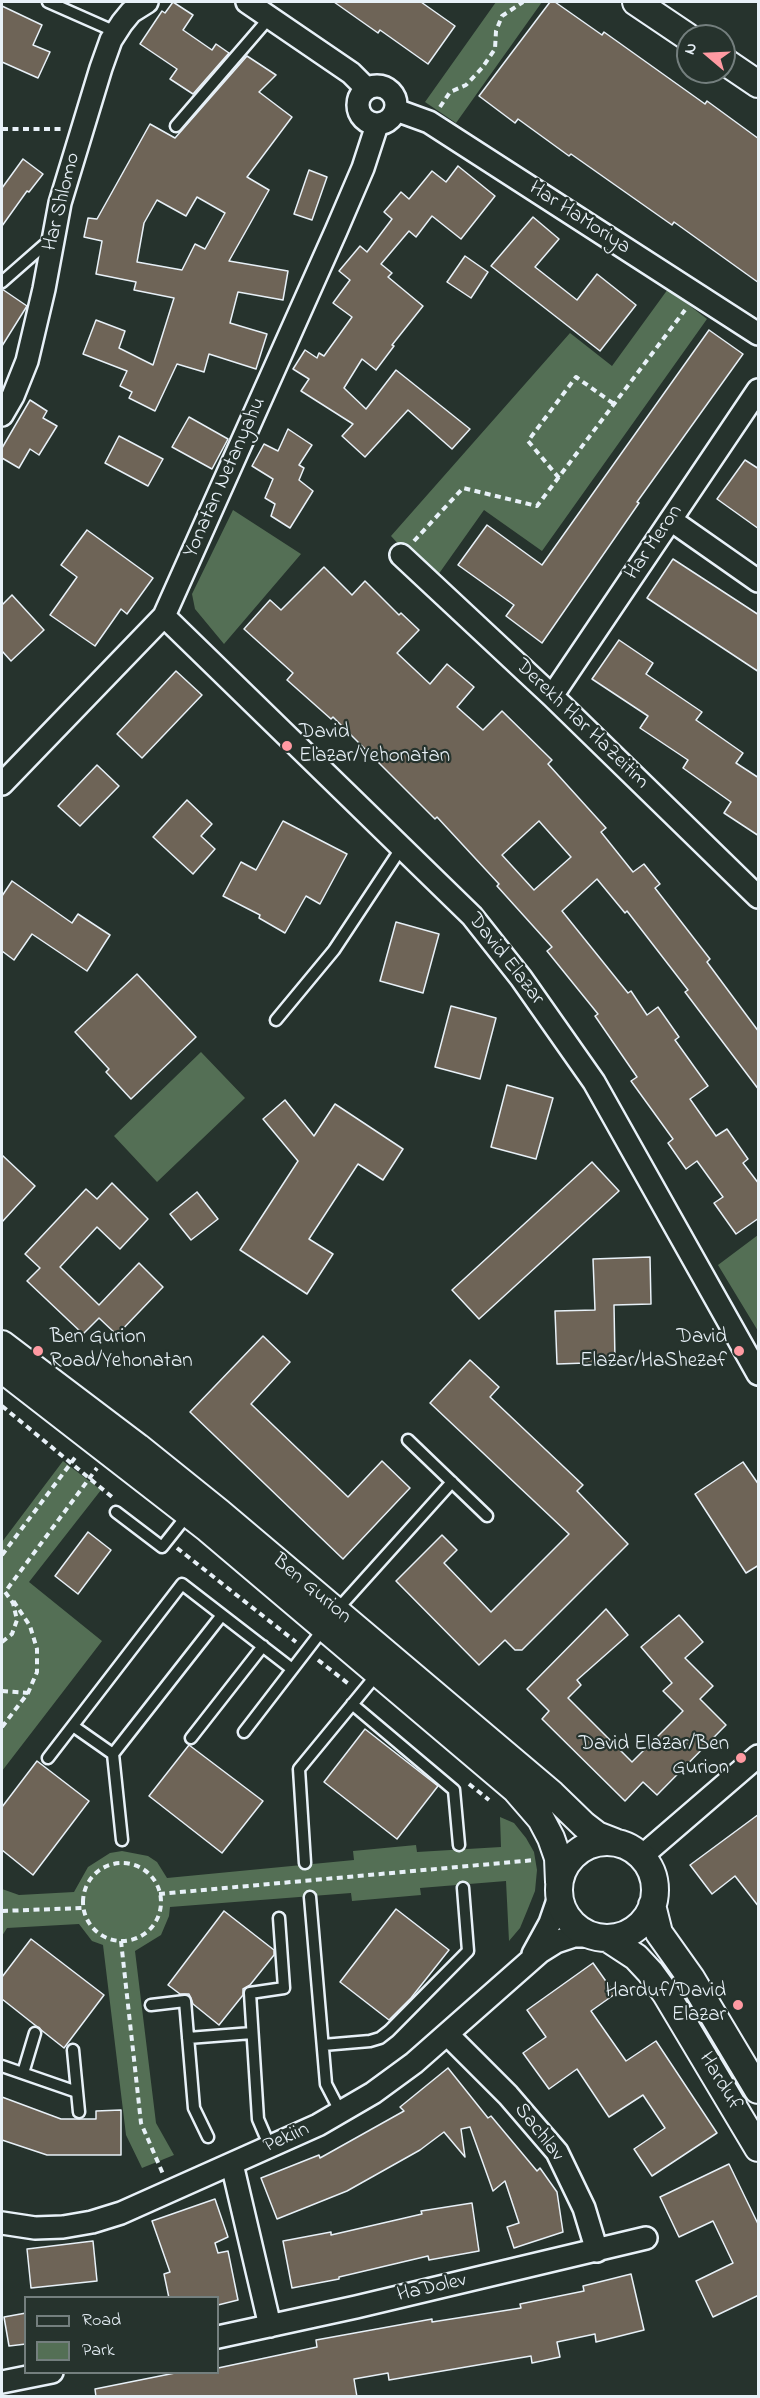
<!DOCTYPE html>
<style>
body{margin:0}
#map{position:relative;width:760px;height:2398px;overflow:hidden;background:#26332d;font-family:"Indie Flower",sans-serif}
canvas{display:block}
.frame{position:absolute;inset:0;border:3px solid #e8f1f8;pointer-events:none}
.legend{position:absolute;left:24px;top:2296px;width:195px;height:78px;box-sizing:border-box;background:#26332d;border:2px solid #747f7e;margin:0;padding:8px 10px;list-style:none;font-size:18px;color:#e8f1f8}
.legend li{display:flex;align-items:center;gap:12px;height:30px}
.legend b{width:30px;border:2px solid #747f7e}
.north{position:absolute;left:676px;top:24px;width:60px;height:60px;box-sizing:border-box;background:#26332d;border:2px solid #747f7e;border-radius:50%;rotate:289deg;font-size:16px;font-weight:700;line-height:24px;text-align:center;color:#e8f1f8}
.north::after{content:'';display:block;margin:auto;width:21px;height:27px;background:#ff9aa2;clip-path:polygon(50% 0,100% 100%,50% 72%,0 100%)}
</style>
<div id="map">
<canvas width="760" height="2398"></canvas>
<div class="frame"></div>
<ul class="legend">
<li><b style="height:8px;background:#26332d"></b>Road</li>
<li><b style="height:16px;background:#546f55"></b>Park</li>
</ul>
<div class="north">N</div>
</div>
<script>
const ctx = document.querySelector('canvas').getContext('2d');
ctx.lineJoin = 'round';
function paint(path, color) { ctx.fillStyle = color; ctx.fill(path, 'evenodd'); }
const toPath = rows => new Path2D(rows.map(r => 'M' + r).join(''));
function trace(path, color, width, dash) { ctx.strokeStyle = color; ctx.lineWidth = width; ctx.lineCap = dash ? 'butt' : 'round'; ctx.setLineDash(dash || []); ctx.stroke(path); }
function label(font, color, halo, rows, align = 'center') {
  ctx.font = font + ' "Indie Flower",sans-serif'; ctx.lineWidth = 4.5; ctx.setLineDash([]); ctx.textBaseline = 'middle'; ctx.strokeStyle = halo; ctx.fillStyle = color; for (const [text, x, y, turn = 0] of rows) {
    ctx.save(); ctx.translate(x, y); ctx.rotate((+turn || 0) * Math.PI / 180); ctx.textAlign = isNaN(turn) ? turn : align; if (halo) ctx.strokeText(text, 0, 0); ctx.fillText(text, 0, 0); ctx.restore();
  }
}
paint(toPath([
 [496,2,542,2,456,123,425,102],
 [668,289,707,319,542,551,484,510,433,582,391,536,570,333,612,366],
 [233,510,301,554,224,644,195,609,192,594],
 [201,1052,245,1098,157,1182,114,1136],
 [758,1235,758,1331,718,1265],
 [63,1461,101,1490,29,1582,102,1641,2,1771,2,1542],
 [500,1817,514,1823,526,1838,534,1852,537,1870,535,1891,527,1911,520,1928,509,1941,506,1881,420,1888,421,1895,352,1901,351,1893,170,1907,169,1916,161,1935,135,1951,156,2123,174,2155,142,2168,126,2135,103,1945,92,1941,79,1924,7,1928,2,1936,2,1889,19,1895,74,1892,88,1867,110,1853,122,1851,148,1856,157,1862,167,1878,354,1860,353,1851,416,1845,417,1852,501,1847]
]), '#546f55');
const building = toPath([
 [173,2,193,15,183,30,212,50,216,44,229,53,193,94,170,79,177,69,140,44,162,11,165,13,173,2],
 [334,2,421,2,455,26,428,64,380,30,378,33,334,2],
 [550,2,555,2,602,35,604,32,705,104,707,101,759,139,759,283,674,222,672,225,571,154,569,156,518,119,515,123,479,96,550,2],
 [2,6,42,25,33,45,50,52,38,78,2,62,2,6],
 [247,56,276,75,259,92,292,117,247,177,269,190,229,261,288,271,283,300,238,292,230,323,267,334,256,369,209,354,204,372,177,364,155,411,129,398,132,392,120,386,127,371,83,354,96,320,125,331,119,348,153,365,174,298,134,290,136,282,96,274,102,241,84,237,88,218,97,219,150,124,175,138,247,56],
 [197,197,225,213,205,249,195,244,182,270,137,262,144,223,157,200,186,216,197,197],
 [23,159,43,174,29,192,27,191,2,226,2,188,23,159],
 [458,166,495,196,461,239,432,216,416,237,409,231,381,264,392,273,388,277,423,306,392,345,394,346,376,370,362,359,344,388,366,409,396,370,470,429,452,449,408,410,365,457,342,436,353,424,301,391,309,379,293,369,305,350,317,358,319,353,324,356,352,317,333,303,350,280,339,271,360,246,367,252,392,219,384,212,401,192,409,199,432,171,446,182,458,166],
 [309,170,327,177,312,220,294,214,309,170],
 [533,217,559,239,535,267,577,300,597,274,636,305,600,351,491,266,533,217],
 [465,256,488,272,471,298,447,282,465,256],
 [2,289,27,306,2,346,2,289],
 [709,330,743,354,637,502,639,503,542,643,506,616,514,605,458,565,487,525,542,565,709,330],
 [30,400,47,411,43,418,57,426,39,455,30,449,19,468,2,458,2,448,30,400],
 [189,417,228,439,212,469,172,447,189,417],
 [288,429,312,445,299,465,304,468,299,480,313,491,290,528,271,516,275,504,265,498,273,479,252,466,264,444,278,451,288,429],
 [119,436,163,459,148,486,105,463,119,436],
 [745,460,759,469,759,529,717,499,745,460],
 [87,530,153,578,127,614,121,609,95,646,50,615,77,577,61,565,87,530],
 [673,559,759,615,759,672,647,598,673,559],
 [324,567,352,595,365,581,399,615,401,613,419,630,397,653,430,684,447,664,474,687,457,707,483,730,502,711,552,760,548,764,606,828,601,832,633,872,644,864,660,884,655,888,710,959,707,962,759,1032,759,1090,685,992,688,990,627,911,625,913,597,879,562,911,628,993,631,991,647,1015,658,1007,679,1037,675,1040,708,1086,690,1099,716,1136,727,1129,748,1159,743,1163,759,1184,759,1218,736,1234,714,1203,723,1197,697,1161,686,1169,668,1143,673,1139,631,1081,637,1077,595,1016,598,1014,547,951,552,947,497,886,499,884,437,817,435,819,333,717,331,719,287,680,293,673,244,629,270,600,281,610,324,567],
 [539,821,571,857,534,890,502,855,539,821],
 [12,595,44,630,11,661,2,651,2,605,12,595],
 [619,640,653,663,646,674,702,712,696,720,743,753,736,763,759,778,759,836,724,813,731,802,683,768,688,760,640,728,648,716,592,679,619,640],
 [176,671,202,695,142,758,117,734,176,671],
 [97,765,119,786,80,826,58,806,97,765],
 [187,800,212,824,201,836,215,849,193,874,153,837,187,800],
 [283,821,347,854,320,904,306,896,285,933,259,918,260,915,223,896,241,862,256,870,283,821],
 [12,881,72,923,78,914,110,935,87,971,32,934,14,960,2,951,2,896,12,881],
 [396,922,439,934,423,993,380,981,396,922],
 [137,974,196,1037,131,1099,106,1072,109,1069,75,1032,137,974],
 [451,1006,496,1018,480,1079,435,1067,451,1006],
 [507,1085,553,1098,536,1159,491,1147,507,1085],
 [285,1100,314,1136,335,1104,403,1149,383,1180,358,1164,309,1239,333,1254,307,1294,240,1250,298,1161,263,1119,285,1100],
 [2,1155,35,1186,2,1222,2,1155],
 [592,1162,619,1191,479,1319,452,1290,592,1162],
 [112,1183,148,1219,120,1249,97,1227,60,1267,99,1305,139,1263,163,1287,117,1335,99,1318,83,1334,27,1281,40,1268,25,1254,86,1189,97,1199,112,1183],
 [197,1192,218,1219,191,1240,170,1214,197,1192],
 [650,1257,651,1304,614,1305,615,1362,557,1364,555,1311,595,1310,593,1259,650,1257],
 [263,1336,290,1362,251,1404,348,1497,382,1461,410,1488,343,1559,190,1412,263,1336],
 [470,1360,499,1387,490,1397,583,1485,577,1491,628,1544,522,1650,515,1650,505,1640,479,1665,396,1581,442,1535,457,1550,444,1563,491,1612,569,1534,430,1403,470,1360],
 [743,1462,759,1485,759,1565,746,1573,695,1494,743,1462],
 [88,1532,111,1550,78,1594,55,1576,88,1532],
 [606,1609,628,1635,577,1680,581,1685,568,1698,632,1762,683,1711,663,1691,672,1683,641,1647,679,1615,703,1642,685,1658,713,1686,700,1699,726,1725,657,1795,643,1782,625,1801,542,1719,549,1711,527,1689,606,1609],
 [365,1729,438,1786,397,1839,324,1782,365,1729],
 [189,1745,263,1801,222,1853,149,1796,189,1745],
 [37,1761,89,1801,33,1875,2,1850,2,1807,37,1761],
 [759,1814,759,1907,735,1876,712,1894,690,1865,759,1814],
 [396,1909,449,1950,411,1998,389,2020,340,1982,396,1909],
 [224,1911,274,1950,274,1955,250,1985,243,1989,243,1995,219,2025,193,2004,189,1994,180,1994,168,1985,224,1911],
 [31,1939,104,1995,64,2048,2,1999,2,1977,31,1939],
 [593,1963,615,1994,591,2011,626,2061,656,2041,717,2133,652,2176,634,2149,665,2128,643,2095,609,2117,577,2069,549,2089,523,2053,546,2037,527,2010,593,1963],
 [448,2068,488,2118,491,2116,537,2171,540,2168,557,2192,563,2232,514,2248,507,2227,519,2223,505,2181,493,2191,470,2127,461,2129,465,2157,444,2132,420,2150,347,2191,277,2219,261,2178,319,2155,320,2158,404,2111,400,2107,448,2068],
 [2,2097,61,2119,96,2119,96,2111,121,2110,121,2155,47,2155,2,2140,2,2097],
 [729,2164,759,2226,759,2295,713,2317,696,2281,733,2263,713,2221,679,2237,660,2197,729,2164],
 [215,2199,228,2237,215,2243,218,2253,228,2251,238,2300,218,2305,218,2298,169,2298,164,2274,170,2272,152,2221,215,2199],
 [472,2203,479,2251,429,2260,428,2256,339,2277,339,2279,292,2288,283,2241,331,2232,331,2235,422,2214,421,2211,472,2203],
 [93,2241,97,2281,31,2288,27,2249,93,2241],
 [631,2274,644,2330,596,2342,595,2334,557,2342,560,2357,532,2363,531,2356,389,2380,388,2373,354,2379,357,2397,96,2397,95,2389,175,2373,218,2373,218,2368,317,2347,316,2340,432,2319,432,2322,521,2308,520,2304,584,2291,583,2286,631,2274],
 [26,2313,26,2344,9,2346,4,2317,26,2313]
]);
paint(building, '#6e6457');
trace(building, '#e8f1f8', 1.5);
const service = toPath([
 [48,2,116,32],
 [176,126,270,17],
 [2,282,51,239],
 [276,1020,334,950,402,847],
 [408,1440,487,1516],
 [116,1512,162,1547,189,1513],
 [336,1611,452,1482],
 [352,1704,454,1790,459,1845],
 [73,1726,113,1754,122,1840],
 [244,1732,324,1628],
 [191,1738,263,1646],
 [113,1754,222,1615],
 [48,1758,182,1584,292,1669],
 [305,1863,299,1769,378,1673],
 [310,1897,326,2084,341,2113],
 [151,2005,185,2001,194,2108,208,2137],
 [188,2038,252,2033],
 [323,2045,370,2041,380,2038,389,2031,468,1951,463,1888],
 [73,2050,79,2112],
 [2,2066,77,2092],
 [23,2073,35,2033],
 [270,2147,258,2119,250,1993,284,1988,279,1918]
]);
const minor = toPath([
 [247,2,351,73,367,89],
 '358 105a19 19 0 1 1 38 0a19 19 0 1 1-38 0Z',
 [396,110,429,122,758,334],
 [2,415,13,396,27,361,44,289,60,203,101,68,111,40,122,23,131,12,147,2],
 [671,520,758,581],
 [401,555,552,696,758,897],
 [164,616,472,916,521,978,594,1082,758,1374],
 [552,696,758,390],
 [2,784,164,616,336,231,363,168,377,125],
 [642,1856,758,1756],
 [533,1954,550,1923,559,1897],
 [448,2035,508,2095,557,2152,584,2208,597,2251],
 [232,2164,270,2326],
 [2,2223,35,2228,63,2227,92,2222,121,2213,318,2125,373,2093,414,2063,540,1952,556,1942,574,1936,591,1936],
 [218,2337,356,2307,646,2238],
 [2,2382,52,2372]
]);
const tertiary = toPath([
 [636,2,688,37],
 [724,61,758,84],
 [2,1344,138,1447,220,1513,552,1794,584,1825,597,1835,615,1842],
 [2,1369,208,1529,515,1789,541,1819,551,1838,558,1858,559,1882],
 '559 1890a48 48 0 1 1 96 0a48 48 0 1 1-96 0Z',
 [652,1905,659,1933,691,1978,758,2090],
 [607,1938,636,1957,650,1972,666,1994,758,2148]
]);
trace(service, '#e8f1f8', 15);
trace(minor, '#e8f1f8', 26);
trace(tertiary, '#e8f1f8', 30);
trace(toPath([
 [440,107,450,92,466,85,482,68,495,49,496,31,502,16,523,2],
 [2,129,64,129],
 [559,478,528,441,576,377,614,404],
 [414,541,463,488,537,506,685,310],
 [2,1406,112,1497],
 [177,1548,296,1642],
 [2,1555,77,1455],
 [2,1642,12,1634,17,1620,13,1603,5,1592,97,1468],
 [318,1660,350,1685],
 [2,1691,28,1693],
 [2,1727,28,1693,37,1672,37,1649,30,1626,12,1599],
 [469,1784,489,1800],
 '83 1902a39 39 0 1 1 78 0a39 39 0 1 1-78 0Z',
 [159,1894,535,1860],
 [2,1911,83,1908],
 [121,1941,141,2123,163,2174]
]), '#e8f1f8', 4, [6, 4.5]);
trace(service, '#26332d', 10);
trace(minor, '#26332d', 21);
trace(tertiary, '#26332d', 26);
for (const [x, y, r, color] of [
 [287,746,6,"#ff9aa2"],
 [38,1351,6,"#ff9aa2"],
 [739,1351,6,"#ff9aa2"],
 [741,1758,6,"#ff9aa2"],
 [738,2005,6,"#ff9aa2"]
]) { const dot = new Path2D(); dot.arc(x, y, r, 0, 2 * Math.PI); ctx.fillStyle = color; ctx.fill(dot); trace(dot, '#26332d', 2); }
label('21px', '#e8f1f8', '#26332d', [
 ["Har Shlomo",63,202,-76],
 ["Har HaMoriya",579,219,33],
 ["Yonatan Netanyahu",226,478,-66],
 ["Har Meron",655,543,-56],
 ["Derekh Har HaZeitim",581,725,44],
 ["David Elazar",505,960,52],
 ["Ben Gurion",311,1590,40],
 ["Harduf",719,2082,59],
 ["Sachlav",538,2133,52],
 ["Pekiin",287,2139,-24],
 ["HaDolev",432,2289,-13]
]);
label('21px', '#e8f1f8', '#26332d', [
 ["David",299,734,"left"],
 ["Elazar/Yehonatan",299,758,"left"],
 ["Ben Gurion",50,1339,"left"],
 ["Road/Yehonatan",50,1363,"left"],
 ["David",727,1339],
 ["Elazar/HaShezaf",727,1363],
 ["David Elazar/Ben",729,1746],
 ["Gurion",729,1770],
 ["Harduf/David",726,1993],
 ["Elazar",726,2017]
], 'right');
</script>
